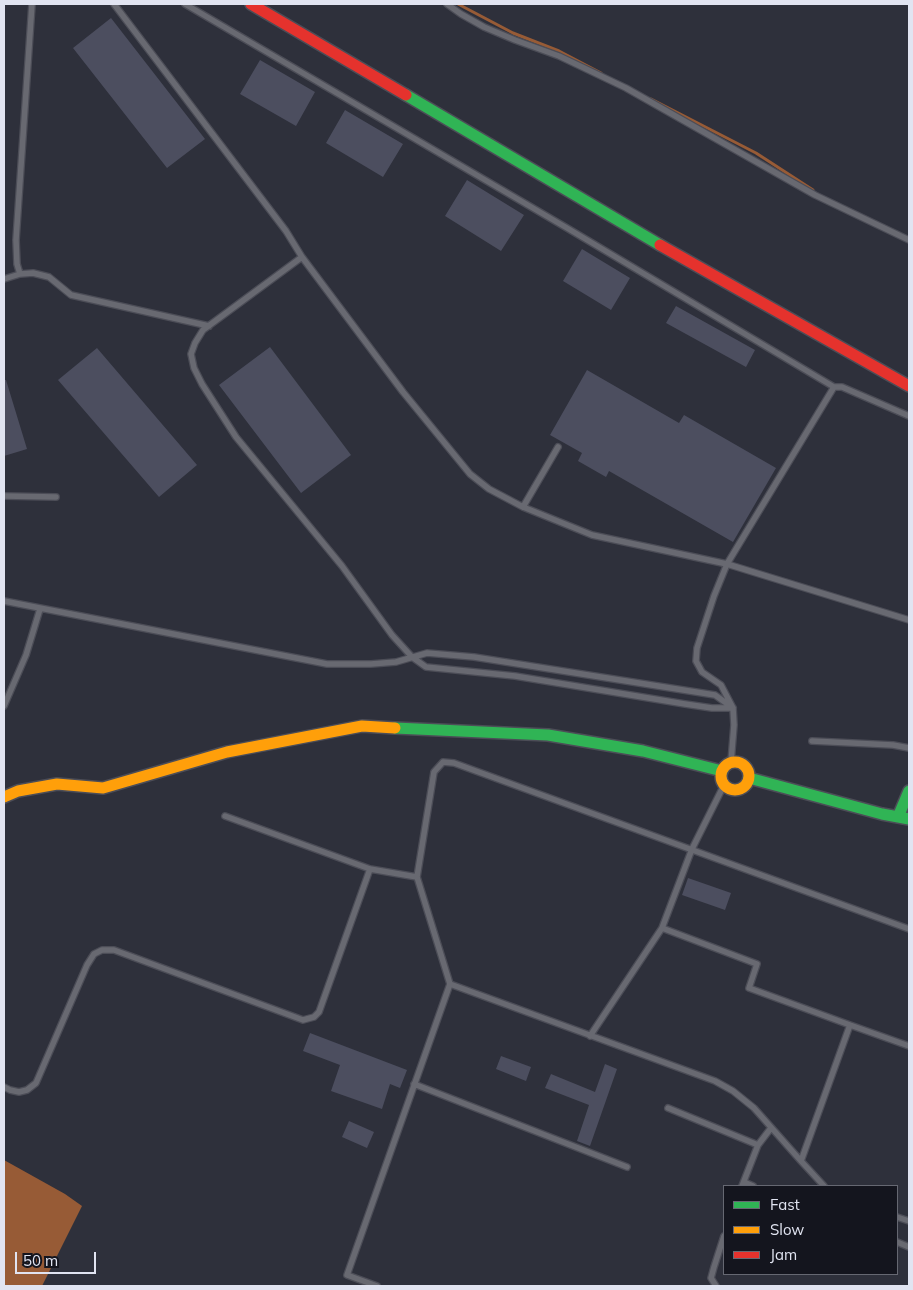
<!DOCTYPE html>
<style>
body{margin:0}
#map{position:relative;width:913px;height:1290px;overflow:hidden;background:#2e303b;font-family:Mulish,sans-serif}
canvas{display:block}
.frame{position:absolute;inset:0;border:5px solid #e1e4f1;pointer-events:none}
.legend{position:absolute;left:723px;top:1185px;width:175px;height:90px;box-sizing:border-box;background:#14151e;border:1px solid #666872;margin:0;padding:6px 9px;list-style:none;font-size:15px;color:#e1e4f1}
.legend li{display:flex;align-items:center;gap:10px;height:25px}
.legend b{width:25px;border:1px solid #666872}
.scale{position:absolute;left:15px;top:1252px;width:81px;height:22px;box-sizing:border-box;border:2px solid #e1e4f1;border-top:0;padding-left:6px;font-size:15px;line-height:18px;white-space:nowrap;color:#e1e4f1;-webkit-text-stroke:4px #14151e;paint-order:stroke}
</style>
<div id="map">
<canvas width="913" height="1290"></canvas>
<div class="frame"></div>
<ul class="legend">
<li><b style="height:6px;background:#30b455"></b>Fast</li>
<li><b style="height:6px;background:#ff9f0a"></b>Slow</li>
<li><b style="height:6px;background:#e5322d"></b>Jam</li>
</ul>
<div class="scale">50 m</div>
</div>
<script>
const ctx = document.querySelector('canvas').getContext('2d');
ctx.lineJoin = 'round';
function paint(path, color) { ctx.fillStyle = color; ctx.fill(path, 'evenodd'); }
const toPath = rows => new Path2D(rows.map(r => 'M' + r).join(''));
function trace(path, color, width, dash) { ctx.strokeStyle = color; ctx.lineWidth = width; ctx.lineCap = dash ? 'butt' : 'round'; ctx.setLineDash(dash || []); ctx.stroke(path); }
paint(toPath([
 [4,1160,65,1194,82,1206,42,1286,4,1286]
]), '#975b36');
trace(toPath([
 [458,4,513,33,559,51,601,73],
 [651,99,756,153,813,190]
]), '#975b36', 3);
paint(toPath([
 [111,18,205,139,167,168,73,48],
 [260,60,315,92,296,126,240,94],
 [345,110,403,144,383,177,326,143],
 [467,180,524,215,501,251,445,216],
 [582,249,630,278,611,310,563,281],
 [676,306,755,350,746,367,666,323],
 [270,347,351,455,301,493,219,385],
 [97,348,197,465,159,497,58,380],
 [587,370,679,423,684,415,776,468,733,542,609,471,606,477,578,461,582,453,550,435],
 [4,380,6,380,27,449,4,456],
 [688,878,731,893,725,910,682,895],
 [310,1033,407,1070,400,1088,390,1084,382,1109,331,1091,340,1065,303,1051],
 [501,1056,531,1067,526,1081,496,1069],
 [605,1064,617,1069,590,1146,577,1141,589,1105,545,1088,551,1074,595,1092],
 [349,1121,374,1132,367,1148,342,1137]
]), '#4c4e5f');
const lane = toPath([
 [114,4,286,231,302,257],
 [185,4,567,228,834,387],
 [447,4,461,14,484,27,515,40,559,56,626,88,815,195,909,240],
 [20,274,17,264,16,240,32,4],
 [4,279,20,274,33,273,49,277,71,295,209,326],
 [4,496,56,497],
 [523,507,558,447],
 [4,601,327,664,371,664,396,662,427,653,474,657,715,695,733,708],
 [4,706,26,655,40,609],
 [733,708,712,708,685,704,515,676,426,667,412,657,392,635,342,566,236,437,202,384,194,368,191,354,195,343,203,330,302,257,403,392,470,474,489,489,523,507,592,535,727,564,909,620],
 [812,741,893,745,909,748],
 [731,762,734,725,733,708,721,685,702,672,696,661,697,648,714,596,727,564,834,387,842,387,909,416],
 [724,785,692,849,662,928,757,964,749,988,850,1025],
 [225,816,370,869,417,877],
 [450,984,417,877,434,772,443,762,454,763,909,929],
 [590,1036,662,928],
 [414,1084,627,1167],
 [4,1087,10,1090,19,1092,27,1090,36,1083,87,965,94,954,102,950,114,950,303,1020,314,1017,319,1012,370,869],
 [668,1108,758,1145],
 [744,1182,753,1186],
 [742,1186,758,1145,771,1128],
 [824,1186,801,1161,850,1025,909,1046],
 [897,1217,909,1221],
 [897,1242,909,1247],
 [377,1286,347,1275,450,984,715,1081,733,1091,754,1108,801,1161],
 [716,1286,711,1278,714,1267,724,1236]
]);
const fast = toPath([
 [406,95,660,245],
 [395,728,548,735,643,751,722,771],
 [749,778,882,814,909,819],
 [898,817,909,791]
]);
const slow = toPath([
 '721 776a14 14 0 1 1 28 0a14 14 0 1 1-28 0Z',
 [4,797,18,791,57,784,103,788,227,752,362,726,395,728]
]);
const jam = toPath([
 [251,4,406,95],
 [660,245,909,386]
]);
trace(lane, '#4c4d57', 8);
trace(fast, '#4c4d57', 14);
trace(slow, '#4c4d57', 14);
trace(jam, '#4c4d57', 14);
trace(lane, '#686971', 5.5);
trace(fast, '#30b455', 11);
trace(slow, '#ff9f0a', 11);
trace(jam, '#e5322d', 11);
</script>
